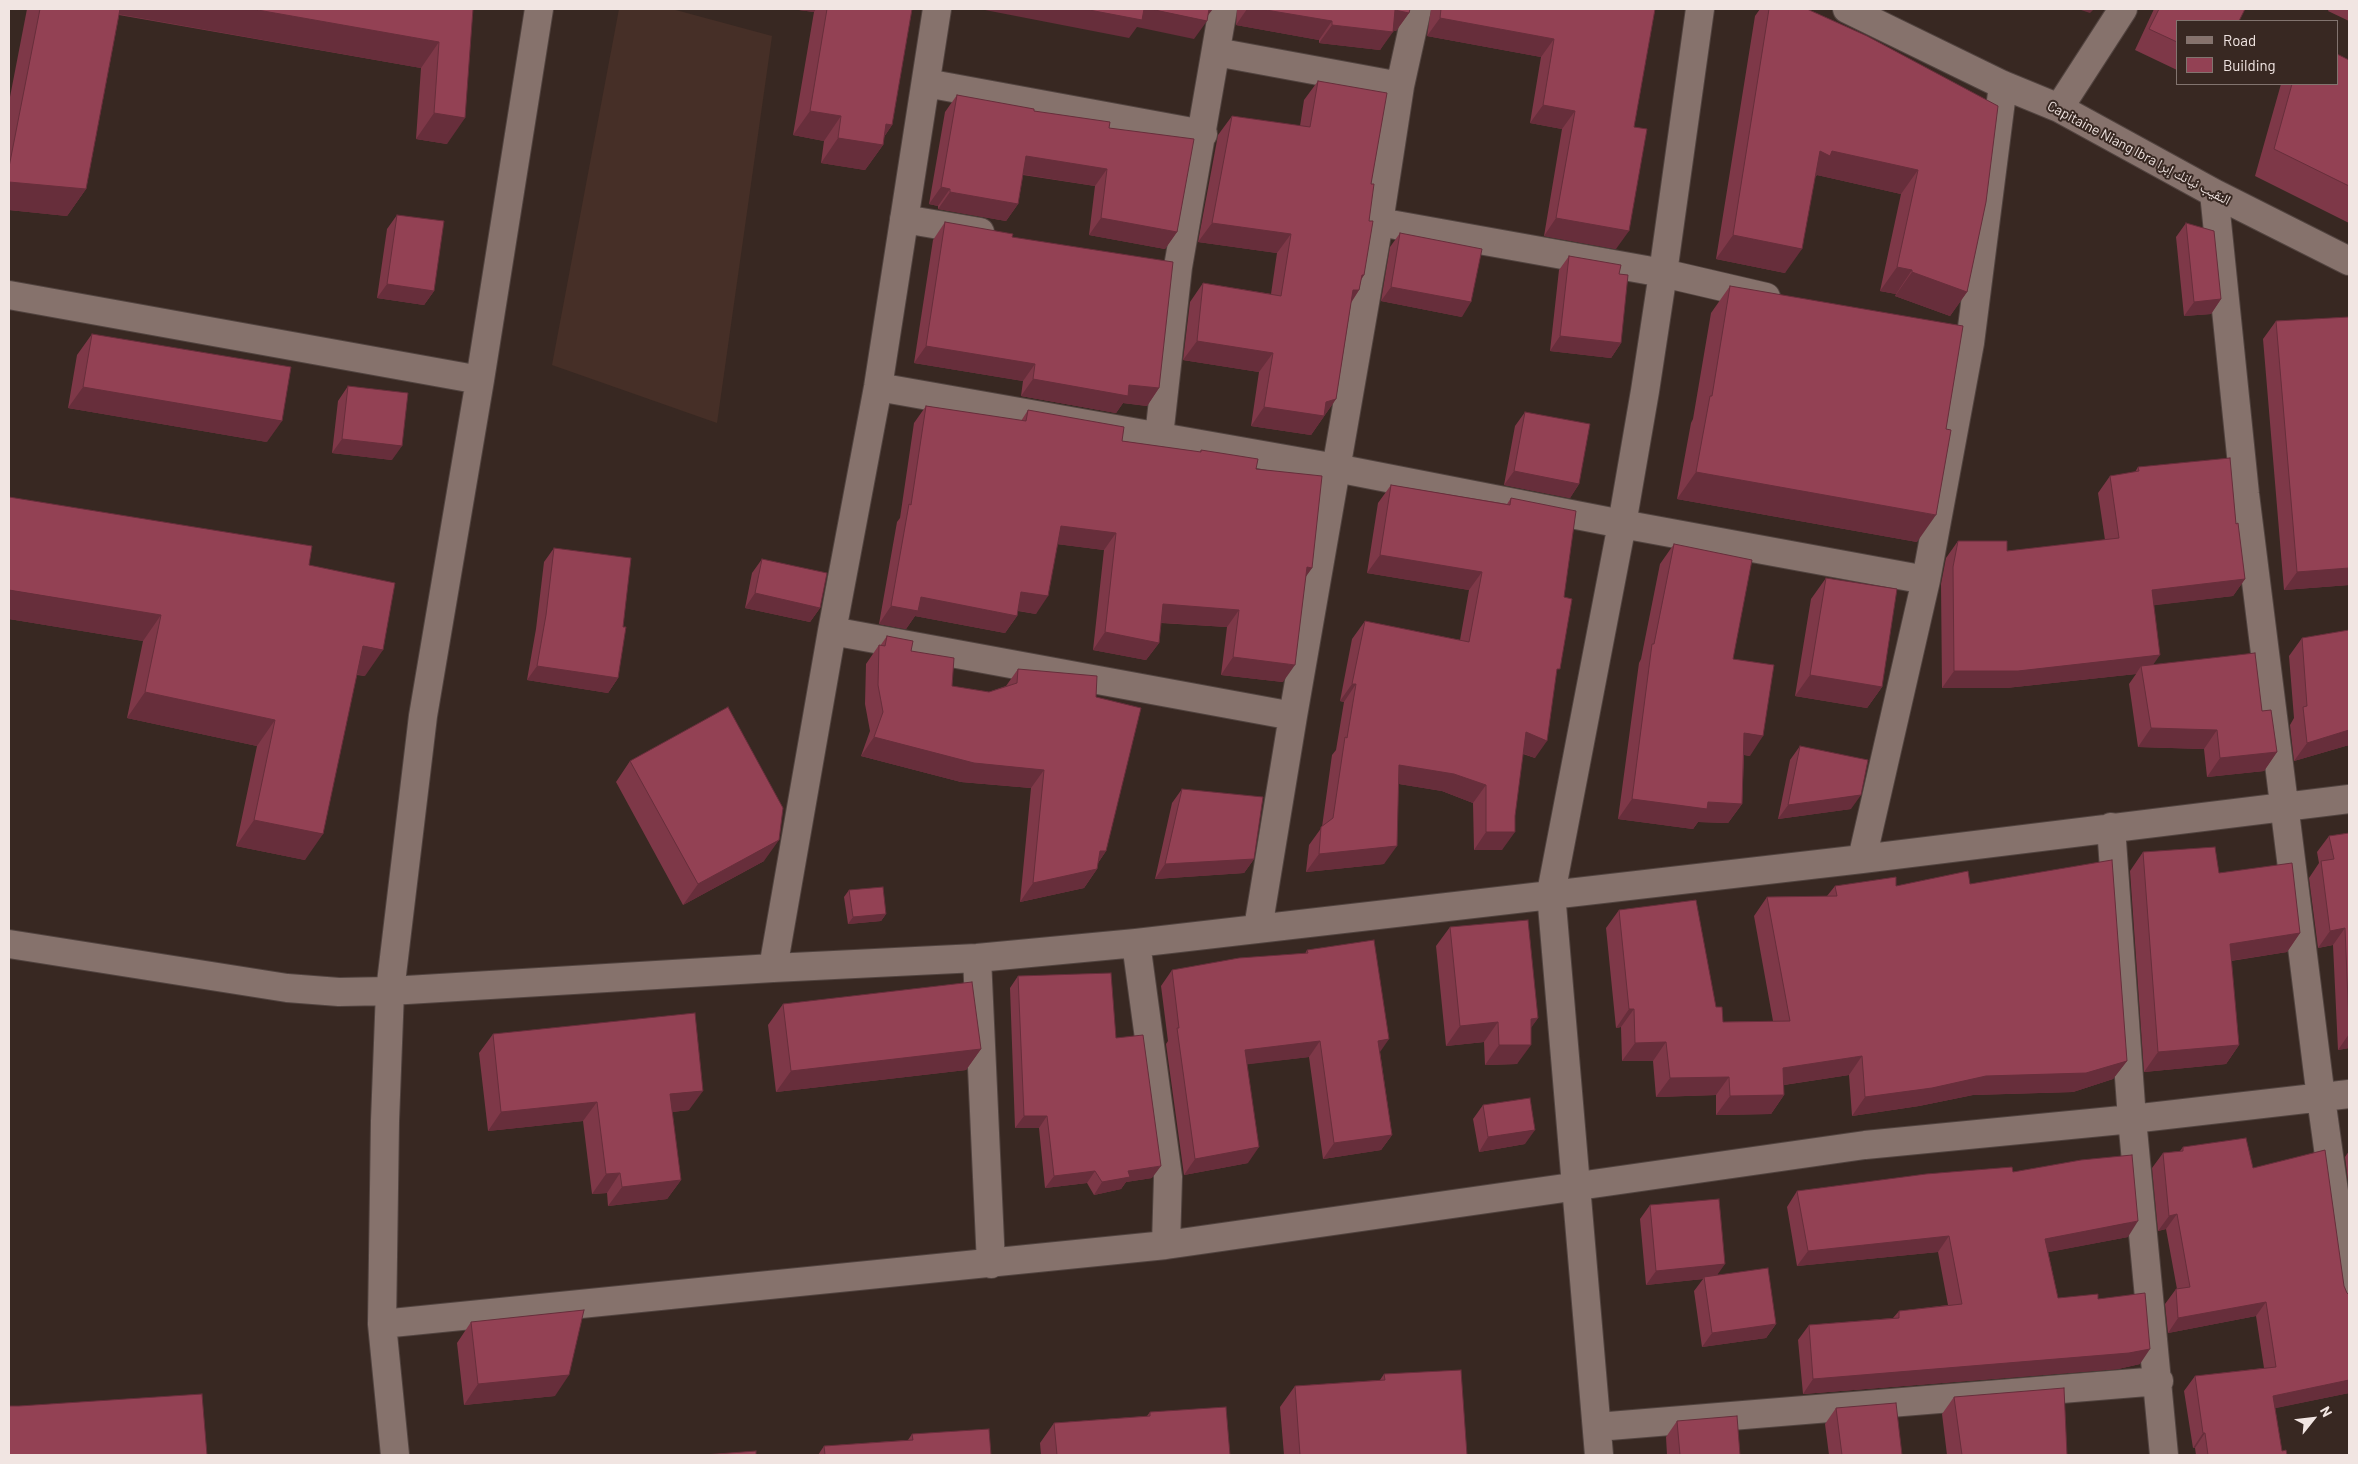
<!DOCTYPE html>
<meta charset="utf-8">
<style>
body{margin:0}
#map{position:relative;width:2358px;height:1464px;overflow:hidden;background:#382822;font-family:Barlow,sans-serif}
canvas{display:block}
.frame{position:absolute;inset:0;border:10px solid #f1e5e2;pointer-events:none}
.legend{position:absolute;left:2176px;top:20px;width:162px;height:65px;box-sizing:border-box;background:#382822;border:1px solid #82746f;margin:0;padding:6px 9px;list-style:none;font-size:15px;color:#f1e5e2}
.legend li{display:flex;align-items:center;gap:10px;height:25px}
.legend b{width:25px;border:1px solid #82746f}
.north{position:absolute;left:2288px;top:1394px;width:50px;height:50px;-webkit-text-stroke:4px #382822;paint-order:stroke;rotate:61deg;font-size:14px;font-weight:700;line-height:20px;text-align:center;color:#f1e5e2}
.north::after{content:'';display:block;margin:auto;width:18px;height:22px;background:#f1e5e2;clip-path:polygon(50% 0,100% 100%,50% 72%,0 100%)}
</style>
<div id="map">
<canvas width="2358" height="1464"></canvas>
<div class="frame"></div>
<ul class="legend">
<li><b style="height:6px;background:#86726c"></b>Road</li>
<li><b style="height:14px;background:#934154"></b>Building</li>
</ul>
<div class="north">N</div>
</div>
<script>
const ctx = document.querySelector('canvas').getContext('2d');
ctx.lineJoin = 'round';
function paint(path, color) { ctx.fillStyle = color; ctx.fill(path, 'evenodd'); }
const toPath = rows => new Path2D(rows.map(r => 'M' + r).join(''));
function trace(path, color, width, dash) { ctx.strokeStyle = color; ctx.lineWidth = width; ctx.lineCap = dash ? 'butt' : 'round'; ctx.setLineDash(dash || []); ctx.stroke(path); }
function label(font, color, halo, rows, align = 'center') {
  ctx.font = font + ' Barlow,"Noto Naskh Arabic",sans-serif'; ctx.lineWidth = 4; ctx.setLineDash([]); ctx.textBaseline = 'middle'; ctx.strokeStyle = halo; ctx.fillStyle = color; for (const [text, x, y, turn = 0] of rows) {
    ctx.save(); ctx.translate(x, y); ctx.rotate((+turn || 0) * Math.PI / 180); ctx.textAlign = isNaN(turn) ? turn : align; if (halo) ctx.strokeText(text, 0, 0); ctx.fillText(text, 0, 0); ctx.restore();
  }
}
paint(toPath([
 [619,9,672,9,772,36,717,423,552,365]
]), '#462f27');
const street = toPath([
 [1847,9,2003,85,2059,108,2214,193,2349,261],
 [1216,52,1400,86],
 [926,83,1203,134],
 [2059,108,2123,9],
 [2214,193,2245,494,2321,1098,2349,1299],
 [904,219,980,232],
 [1379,222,1663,273,1766,297],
 [9,295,480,380],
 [878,387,1336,468,1622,524,1926,580],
 [1159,436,1178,267,1223,9],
 [832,631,1293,716],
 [2111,827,2132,1119,2164,1455],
 [1862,859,1926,580,1970,343,2003,85],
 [1258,928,1293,716,1379,222,1400,86,1417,9],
 [1136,943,1168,1177,1166,1245],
 [9,944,287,988,339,992,390,991,773,968,977,958,1136,943,1862,859,2349,799],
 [977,958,991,1264],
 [773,968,832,631,878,387,937,9],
 [382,1324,1166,1245,1865,1145,2132,1119,2349,1094],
 [1597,1427,2159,1381],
 [395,1455,382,1324,385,1121,390,991,423,716,480,380,539,9],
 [1599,1455,1551,893,1622,524,1645,391,1663,273,1700,9]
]);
trace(street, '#51433f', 30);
trace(street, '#86726c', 28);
paint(toPath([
 [27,9,473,9,447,144,416,139,421,68,119,15,86,189,67,216,9,210,9,102],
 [800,9,912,9,892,125,884,137,883,145,865,170,821,163,824,141,793,135,814,12,799,10],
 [1237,9,1410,9,1409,13,1396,31,1393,30,1380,50,1319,43,1319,40,1236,25],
 [1431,9,1655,9,1634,127,1616,249,1544,236,1562,129,1530,123,1541,57,1427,36],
 [1760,9,1807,9,1867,36,1967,292,1950,316,1895,296,1896,294,1880,291,1901,194,1817,175,1815,177,1785,273,1716,259,1755,16],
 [2154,9,2245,9,2177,21,2177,70,2135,50],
 [2329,9,2349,9,2349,21,2328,11],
 [2349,60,2349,223,2255,176,2281,84,2337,84],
 [1318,81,1371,184,1369,221,1364,275,1361,280,1359,290,1351,303,1336,399,1311,435,1251,426,1259,372,1183,360,1190,302,1203,283,1271,294,1277,253,1198,242,1218,135,1232,116,1300,126,1304,100],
 [957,95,1034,111,1109,128,1177,232,1165,249,1089,235,1095,186,1023,175,1018,204,1006,221,938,209,938,206,929,204,945,112],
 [397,215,434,291,424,305,377,298,387,229],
 [945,222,1012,237,1159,388,1147,406,1123,403,1116,413,1021,396,1023,381,914,363,933,240],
 [2186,223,2221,299,2211,314,2184,316,2176,237],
 [1400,233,1462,317,1381,301,1390,247],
 [1569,256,1619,274,1621,343,1611,358,1550,351,1559,270],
 [1730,286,1946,429,1917,542,1677,499,1691,423,1693,419,1711,313],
 [2349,317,2349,585,2284,590,2263,339,2276,321],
 [92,334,267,442,68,408,77,355],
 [348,386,392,460,332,453,338,401],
 [926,406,1021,421,1028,410,1122,441,1200,452,1201,450,1256,469,1312,568,1306,576,1283,682,1221,675,1227,627,1161,623,1159,643,1146,660,1093,650,1104,550,1057,544,1036,614,1018,611,1017,616,1005,633,915,616,906,629,879,624,897,522,900,518,914,423],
 [1525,412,1579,484,1570,498,1504,485,1515,426],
 [2138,467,2236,524,2245,579,2233,596,2154,605,2153,664,2262,711,2277,752,2264,771,2207,777,2204,749,2138,747,2129,684,2136,674,2006,688,1942,688,1941,584,1946,558,1958,541,2007,551,2105,540,2098,493,2110,476,2135,472],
 [1391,485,1507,504,1511,498,1564,597,1556,674,1535,758,1523,754,1502,850,1474,850,1473,803,1442,791,1399,784,1384,864,1306,872,1309,845,1322,827,1332,755,1336,750,1344,702,1340,701,1352,639,1365,621,1460,640,1469,590,1367,573,1378,503],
 [1674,544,1733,659,1750,756,1744,755,1742,804,1728,823,1698,822,1693,829,1618,819,1639,663,1641,659,1660,564],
 [554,548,618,678,608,693,527,680,536,629,544,562],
 [762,559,820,608,810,622,745,608,752,573],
 [309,565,365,676,357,675,305,860,236,846,257,746,127,718,143,641,9,619],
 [1826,578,1882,687,1867,708,1795,696,1811,599],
 [2349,630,2349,745,2294,761,2290,725,2294,718,2289,656,2302,638],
 [887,636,911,651,952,686,989,692,1006,686,1018,669,1096,697,1106,851,1098,863,1097,869,1084,888,1020,902,1031,788,961,782,861,756,870,731,865,704,866,664,879,645,880,646],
 [1800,746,1851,809,1778,819,1790,760],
 [630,761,764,861,683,905,616,782],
 [1182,789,1254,859,1244,873,1155,879,1172,803],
 [2349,833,2349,1048,2338,1050,2333,945,2318,948,2309,878,2319,863,2317,852,2329,836],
 [2143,852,2219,873,2300,933,2287,952,2231,961,2239,1045,2226,1064,2144,1072,2130,871],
 [1970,884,2127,1061,2113,1079,2073,1092,1973,1095,1919,1106,1852,1116,1849,1075,1784,1085,1784,1095,1771,1114,1716,1115,1716,1095,1656,1097,1653,1061,1622,1061,1621,1027,1616,1028,1606,928,1619,910,1716,1007,1723,1022,1773,1021,1754,916,1767,897,1827,896,1835,886,1896,886],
 [849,890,886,914,881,921,848,924,844,897],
 [1450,927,1538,1018,1531,1027,1517,1064,1485,1065,1484,1042,1446,1046,1436,946],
 [1307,950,1380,1052,1392,1135,1381,1150,1323,1159,1309,1057,1247,1064,1248,1163,1184,1175,1166,1044,1168,1041,1161,986,1172,970,1305,954],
 [1018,976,1116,1038,1152,1178,1126,1182,1121,1189,1094,1195,1087,1183,1045,1188,1039,1128,1015,1128,1010,988],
 [783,1004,981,1049,966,1070,776,1092,768,1025],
 [493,1034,689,1110,672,1112,681,1180,667,1199,608,1206,607,1193,592,1194,583,1121,488,1131,479,1053],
 [1483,1105,1525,1144,1479,1152,1473,1119],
 [2183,1147,2253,1168,2349,1393,2275,1408,2282,1451,2287,1455,2196,1455,2195,1448,2193,1448,2184,1391,2195,1376,2264,1368,2256,1316,2168,1333,2165,1304,2176,1289,2177,1289,2166,1229,2158,1231,2152,1168,2163,1153,2180,1151],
 [2349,1151,2349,1188,2345,1157],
 [2013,1172,2128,1237,2048,1252,2058,1298,2098,1299,2140,1364,2118,1369,1803,1394,1798,1340,1809,1325,1893,1318,1899,1311,1948,1305,1938,1252,1797,1266,1787,1207,1797,1191],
 [1650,1205,1718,1275,1776,1324,1766,1338,1702,1347,1694,1291,1703,1279,1646,1285,1640,1219],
 [471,1322,555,1396,464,1405,457,1343],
 [1384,1374,1467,1455,1284,1455,1280,1407,1295,1386,1380,1380],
 [1954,1397,2067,1455,1947,1455,1942,1414],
 [1836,1408,1902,1455,1829,1455,1825,1424],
 [1150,1412,1230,1455,1041,1455,1040,1443,1054,1423,1147,1416],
 [1677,1421,1740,1455,1667,1455,1666,1437],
 [912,1434,991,1455,818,1455,824,1446,908,1440]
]), '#7e3848');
paint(toPath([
 [108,9,252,9,439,42,421,68,106,12],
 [800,9,816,9,814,12,799,10],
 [985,9,1150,9,1207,21,1194,39,1137,27,1129,38,985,10],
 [1205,9,1213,9,1205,19],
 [1247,9,1260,9,1332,21,1319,40,1236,25],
 [2078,9,2094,9,2090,13],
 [1395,10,1409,13,1396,31,1382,28],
 [1440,18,1554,39,1541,57,1427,36],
 [1332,25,1393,32,1380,50,1319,43],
 [1543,105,1575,111,1562,129,1530,123],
 [810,111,841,116,824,141,793,135],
 [434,113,465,118,447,144,416,139],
 [886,124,892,125,879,144,883,145,865,170,821,163,838,138],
 [1820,151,1832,151,1918,170,1901,194,1817,175,1813,179],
 [1026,156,1107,169,1095,186,1014,173],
 [9,182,86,189,67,216,9,210],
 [941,187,950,189,938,206,929,204],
 [950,192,1018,204,1006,221,938,209],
 [1101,218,1177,232,1165,249,1089,235],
 [1556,218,1629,231,1616,249,1544,236],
 [1212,223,1291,234,1277,253,1198,242],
 [1733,235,1802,249,1785,273,1716,259],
 [1897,267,1912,270,1896,294,1880,291],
 [1912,272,1967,292,1950,316,1895,296],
 [1362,275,1364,275,1354,290,1359,290,1346,310,1339,309],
 [387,284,434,291,424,305,377,298],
 [1391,287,1471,302,1462,317,1381,301],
 [2221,299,2211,314,2184,316,2194,302],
 [1560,336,1621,343,1611,358,1550,351],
 [1197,341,1273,353,1259,372,1183,360],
 [926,346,1035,364,1023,381,914,363],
 [1033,379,1129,385,1159,388,1147,406,1123,403,1116,413,1021,396],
 [83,387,282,421,267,442,68,408],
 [1336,399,1311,435,1251,426,1264,407,1326,402],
 [342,439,402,446,392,460,332,453],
 [1514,471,1579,484,1570,498,1504,485],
 [1696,472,1936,515,1917,542,1677,499],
 [1061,526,1116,533,1104,550,1048,543],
 [1380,555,1482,572,1469,590,1367,573],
 [1307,567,1312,568,1300,585],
 [2349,568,2349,585,2284,590,2297,572],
 [2245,579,2233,596,2140,607,2152,590],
 [9,590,161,615,143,641,9,619],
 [1021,592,1048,596,1036,614,1009,609],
 [755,593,820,608,810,622,745,608],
 [921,597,1017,616,1005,633,915,616,906,629,879,624,891,606],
 [1163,604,1239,610,1227,627,1150,622],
 [1105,632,1159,643,1146,660,1093,650],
 [363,646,383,650,365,676,345,672],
 [2160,655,2148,672,2141,666,2136,674,2006,688,1942,688,1954,671],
 [1233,657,1295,665,1283,682,1221,675],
 [537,666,618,678,608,693,527,680],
 [1810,675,1882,687,1867,708,1795,696],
 [1352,684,1356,684,1344,702,1340,701],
 [145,692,275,720,257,746,127,718],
 [2151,728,2217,730,2204,749,2138,747],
 [2349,730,2349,745,2294,761,2307,743],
 [1526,732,1547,741,1535,758,1514,750],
 [1744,733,1763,736,1750,756,1730,752],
 [874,737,1044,770,1031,788,961,782,861,756],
 [2277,752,2264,771,2207,777,2220,758],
 [1399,765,1454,774,1486,785,1473,803,1442,791,1387,782],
 [1861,795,1851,809,1778,819,1788,805],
 [1632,799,1708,802,1742,804,1728,823,1698,822,1693,829,1618,819],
 [254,820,323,834,305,860,236,846],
 [1486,832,1515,832,1502,850,1474,850],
 [779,840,764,861,683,905,698,884],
 [1397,846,1384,864,1306,872,1319,854],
 [1100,851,1106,851,1093,870],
 [1254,859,1244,873,1155,879,1165,864],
 [1097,869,1084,888,1020,902,1033,883],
 [886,914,881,921,848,924,853,917],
 [2345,928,2333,945,2318,948,2330,931],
 [2300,933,2287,952,2216,963,2230,944],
 [1629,1009,1634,1009,1621,1027,1616,1028],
 [1538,1018,1524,1038,1531,1019],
 [1498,1022,1484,1042,1446,1046,1460,1026],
 [2349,1034,2349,1048,2338,1050],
 [1389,1039,1378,1055,1378,1041],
 [1320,1041,1309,1057,1234,1066,1245,1050],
 [1666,1042,1653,1061,1622,1061,1635,1043],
 [1499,1045,1531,1045,1517,1064,1485,1065],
 [2239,1045,2226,1064,2144,1072,2158,1052],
 [981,1049,966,1070,776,1092,791,1071],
 [1862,1056,1849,1075,1770,1087,1783,1068],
 [2127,1061,2113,1079,2073,1092,1973,1095,1919,1106,1852,1116,1865,1097,1986,1076],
 [1729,1077,1716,1095,1656,1097,1670,1078],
 [703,1091,689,1110,656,1114,670,1094],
 [1784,1095,1771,1114,1716,1115,1730,1096],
 [597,1102,583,1121,488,1131,501,1112],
 [1024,1116,1047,1116,1039,1128,1015,1128],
 [1535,1130,1525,1144,1479,1152,1488,1137],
 [1392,1135,1381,1150,1323,1159,1334,1143],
 [1259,1147,1248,1163,1184,1175,1195,1159],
 [1161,1166,1152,1178,1126,1182,1121,1189,1094,1195,1102,1182,1128,1171],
 [1095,1171,1087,1183,1045,1188,1054,1176],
 [620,1173,607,1193,592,1194,606,1174],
 [681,1180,667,1199,608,1206,622,1187],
 [2177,1214,2166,1229,2158,1231,2169,1216],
 [2138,1221,2128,1237,2034,1255,2045,1239],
 [1949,1236,1938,1252,1797,1266,1808,1251],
 [1725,1264,1715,1278,1704,1277,1703,1279,1646,1285,1656,1271],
 [2266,1302,2256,1316,2168,1333,2178,1318],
 [1776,1324,1766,1338,1702,1347,1712,1333],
 [2150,1349,2140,1364,2118,1369,1803,1394,1813,1379],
 [569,1375,555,1396,464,1405,478,1384],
 [2349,1380,2349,1393,2262,1411,2273,1396],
 [2203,1433,2205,1433,2195,1448,2193,1448]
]), '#672e3b');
const building = toPath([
 [40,9,120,9,86,189,9,182,9,167,40,9],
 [252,9,473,9,465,118,434,113,439,42,252,9],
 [827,9,912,9,892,125,886,124,883,145,838,138,841,116,810,111,827,9],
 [1084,9,1144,9,1142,20,1084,9],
 [1150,9,1209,9,1207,21,1150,9],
 [1260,9,1410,9,1409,13,1395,10,1393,32,1332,25,1332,21,1260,9],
 [1441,9,1655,9,1634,127,1647,129,1629,231,1556,218,1575,111,1543,105,1554,39,1440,18,1441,9],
 [1769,9,1807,9,1867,36,1998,106,1986,202,1967,292,1912,272,1912,270,1897,267,1918,170,1832,151,1830,156,1820,151,1802,249,1733,235,1769,9],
 [2159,9,2245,9,2239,21,2177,21,2177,42,2149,29,2159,9],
 [2337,54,2349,60,2349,186,2274,149,2292,84,2337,84,2337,54],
 [1318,81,1387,93,1371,184,1374,184,1369,221,1373,221,1364,275,1362,275,1359,290,1353,290,1336,399,1326,402,1324,416,1264,407,1273,353,1197,341,1203,283,1281,296,1291,234,1212,223,1232,116,1310,127,1318,81],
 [957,95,1034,109,1034,111,1110,122,1109,128,1194,139,1177,232,1101,218,1107,169,1026,156,1018,204,950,192,950,189,941,187,957,95],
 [397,215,444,221,434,291,387,284,397,215],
 [945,222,1013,234,1012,237,1173,262,1159,388,1129,385,1128,396,1033,379,1035,364,926,346,945,222],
 [2186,223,2214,231,2221,299,2194,302,2186,223],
 [1400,233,1482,249,1471,302,1391,287,1400,233],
 [1569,256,1621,265,1619,274,1628,275,1621,343,1560,336,1569,256],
 [1730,286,1963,326,1946,429,1951,430,1936,515,1696,472,1710,396,1712,396,1730,286],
 [2349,317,2349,568,2297,572,2276,321,2349,317],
 [92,334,291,367,282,421,83,387,92,334],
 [348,386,408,393,402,446,342,439,348,386],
 [926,406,1026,421,1028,410,1124,427,1122,441,1201,452,1201,450,1258,459,1256,469,1322,476,1312,568,1307,567,1295,665,1233,657,1239,610,1163,604,1159,643,1105,632,1116,533,1061,526,1048,596,1021,592,1017,616,921,597,918,611,891,606,909,504,911,505,926,406],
 [1525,412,1590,424,1579,484,1514,471,1525,412],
 [2230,458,2236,524,2238,523,2245,579,2152,590,2160,655,2018,671,1954,671,1953,567,1958,541,2007,541,2007,551,2119,538,2110,476,2139,471,2138,467,2230,458],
 [1391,485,1510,505,1511,498,1576,511,1564,597,1572,599,1560,669,1557,669,1547,741,1526,732,1515,816,1515,832,1486,832,1486,785,1454,774,1399,765,1397,846,1319,854,1321,827,1333,818,1345,737,1347,738,1356,684,1352,684,1365,621,1469,642,1482,572,1380,555,1391,485],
 [9,497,312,546,309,565,395,583,383,650,363,646,323,834,254,820,275,720,145,692,161,615,9,590,9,497],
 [1674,544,1752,560,1733,659,1774,665,1763,736,1744,733,1742,804,1708,802,1707,809,1632,799,1652,644,1654,644,1674,544],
 [554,548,631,558,623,627,626,627,618,678,537,666,546,615,554,548],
 [762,559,827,573,820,608,755,593,762,559],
 [1826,578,1897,589,1882,687,1810,675,1826,578],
 [2349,630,2349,730,2307,743,2303,707,2307,706,2302,638,2349,630],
 [887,636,913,641,911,651,954,658,952,686,989,692,1017,683,1018,669,1097,676,1096,697,1141,708,1106,851,1100,851,1097,869,1033,883,1044,770,974,763,874,737,883,712,878,685,879,645,885,646,887,636],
 [2255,653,2262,711,2271,710,2277,752,2220,758,2217,730,2151,728,2141,666,2255,653],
 [728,707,783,808,779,840,698,884,630,761,728,707],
 [1800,746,1868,760,1861,795,1788,805,1800,746],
 [1182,789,1263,797,1254,859,1165,864,1182,789],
 [2349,833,2349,1024,2345,928,2330,931,2321,861,2334,859,2329,836,2349,833],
 [2215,847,2219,873,2292,863,2300,933,2230,944,2239,1045,2158,1052,2143,852,2215,847],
 [2112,860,2127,1061,2086,1073,1986,1076,1932,1088,1865,1097,1862,1056,1783,1068,1784,1095,1730,1096,1729,1077,1670,1078,1666,1042,1635,1043,1634,1009,1629,1009,1619,910,1696,900,1716,1007,1722,1007,1723,1022,1790,1021,1767,897,1837,896,1835,886,1896,877,1896,886,1968,871,1970,884,2112,860],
 [883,887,886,914,853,917,849,890,883,887],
 [1528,920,1538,1018,1531,1019,1531,1045,1499,1045,1498,1022,1460,1026,1450,927,1528,920],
 [1374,940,1389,1039,1378,1041,1392,1135,1334,1143,1320,1041,1245,1050,1259,1147,1195,1159,1177,1028,1179,1028,1172,970,1239,958,1308,953,1307,950,1374,940],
 [1111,973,1116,1038,1143,1035,1161,1166,1128,1171,1130,1177,1102,1182,1095,1171,1054,1176,1047,1116,1024,1116,1018,976,1111,973],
 [972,982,981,1049,791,1071,783,1004,972,982],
 [695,1013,703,1091,670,1094,681,1180,622,1187,620,1173,606,1174,597,1102,501,1112,493,1034,695,1013],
 [1530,1098,1535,1130,1488,1137,1483,1105,1530,1098],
 [2246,1138,2253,1168,2325,1150,2344,1286,2347,1293,2349,1295,2349,1380,2273,1396,2282,1451,2286,1450,2287,1455,2208,1455,2205,1433,2203,1433,2195,1376,2276,1367,2266,1302,2178,1318,2176,1289,2190,1287,2177,1214,2169,1216,2163,1153,2183,1151,2183,1147,2246,1138],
 [2132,1155,2138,1221,2045,1239,2058,1298,2098,1294,2098,1299,2145,1293,2150,1349,2129,1353,1813,1379,1809,1325,1899,1318,1899,1311,1962,1304,1949,1236,1808,1251,1797,1191,1926,1174,2012,1167,2013,1172,2081,1160,2132,1155],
 [1719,1199,1725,1264,1656,1271,1650,1205,1719,1199],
 [1768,1268,1776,1324,1712,1333,1704,1277,1768,1268],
 [584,1310,569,1375,478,1384,471,1322,584,1310],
 [1461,1370,1467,1455,1300,1455,1295,1386,1385,1380,1384,1374,1461,1370],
 [2064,1388,2067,1455,1962,1455,1954,1397,2064,1388],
 [202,1394,207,1455,9,1455,9,1406,19,1406,202,1394],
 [1896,1403,1902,1455,1842,1455,1836,1408,1896,1403],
 [1226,1407,1230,1455,1057,1455,1054,1423,1150,1416,1150,1412,1226,1407],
 [1737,1416,1740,1455,1680,1455,1677,1421,1737,1416],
 [989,1429,991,1455,825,1455,824,1446,913,1440,912,1434,989,1429],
 [756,1451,756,1455,704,1455,756,1451]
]);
paint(building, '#934154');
trace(building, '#672e3b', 1);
label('14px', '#f1e5e2', '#382822', [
 ["Capitaine Niang Ibra النقيب نيانك إبرا",2139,153,28]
]);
</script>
